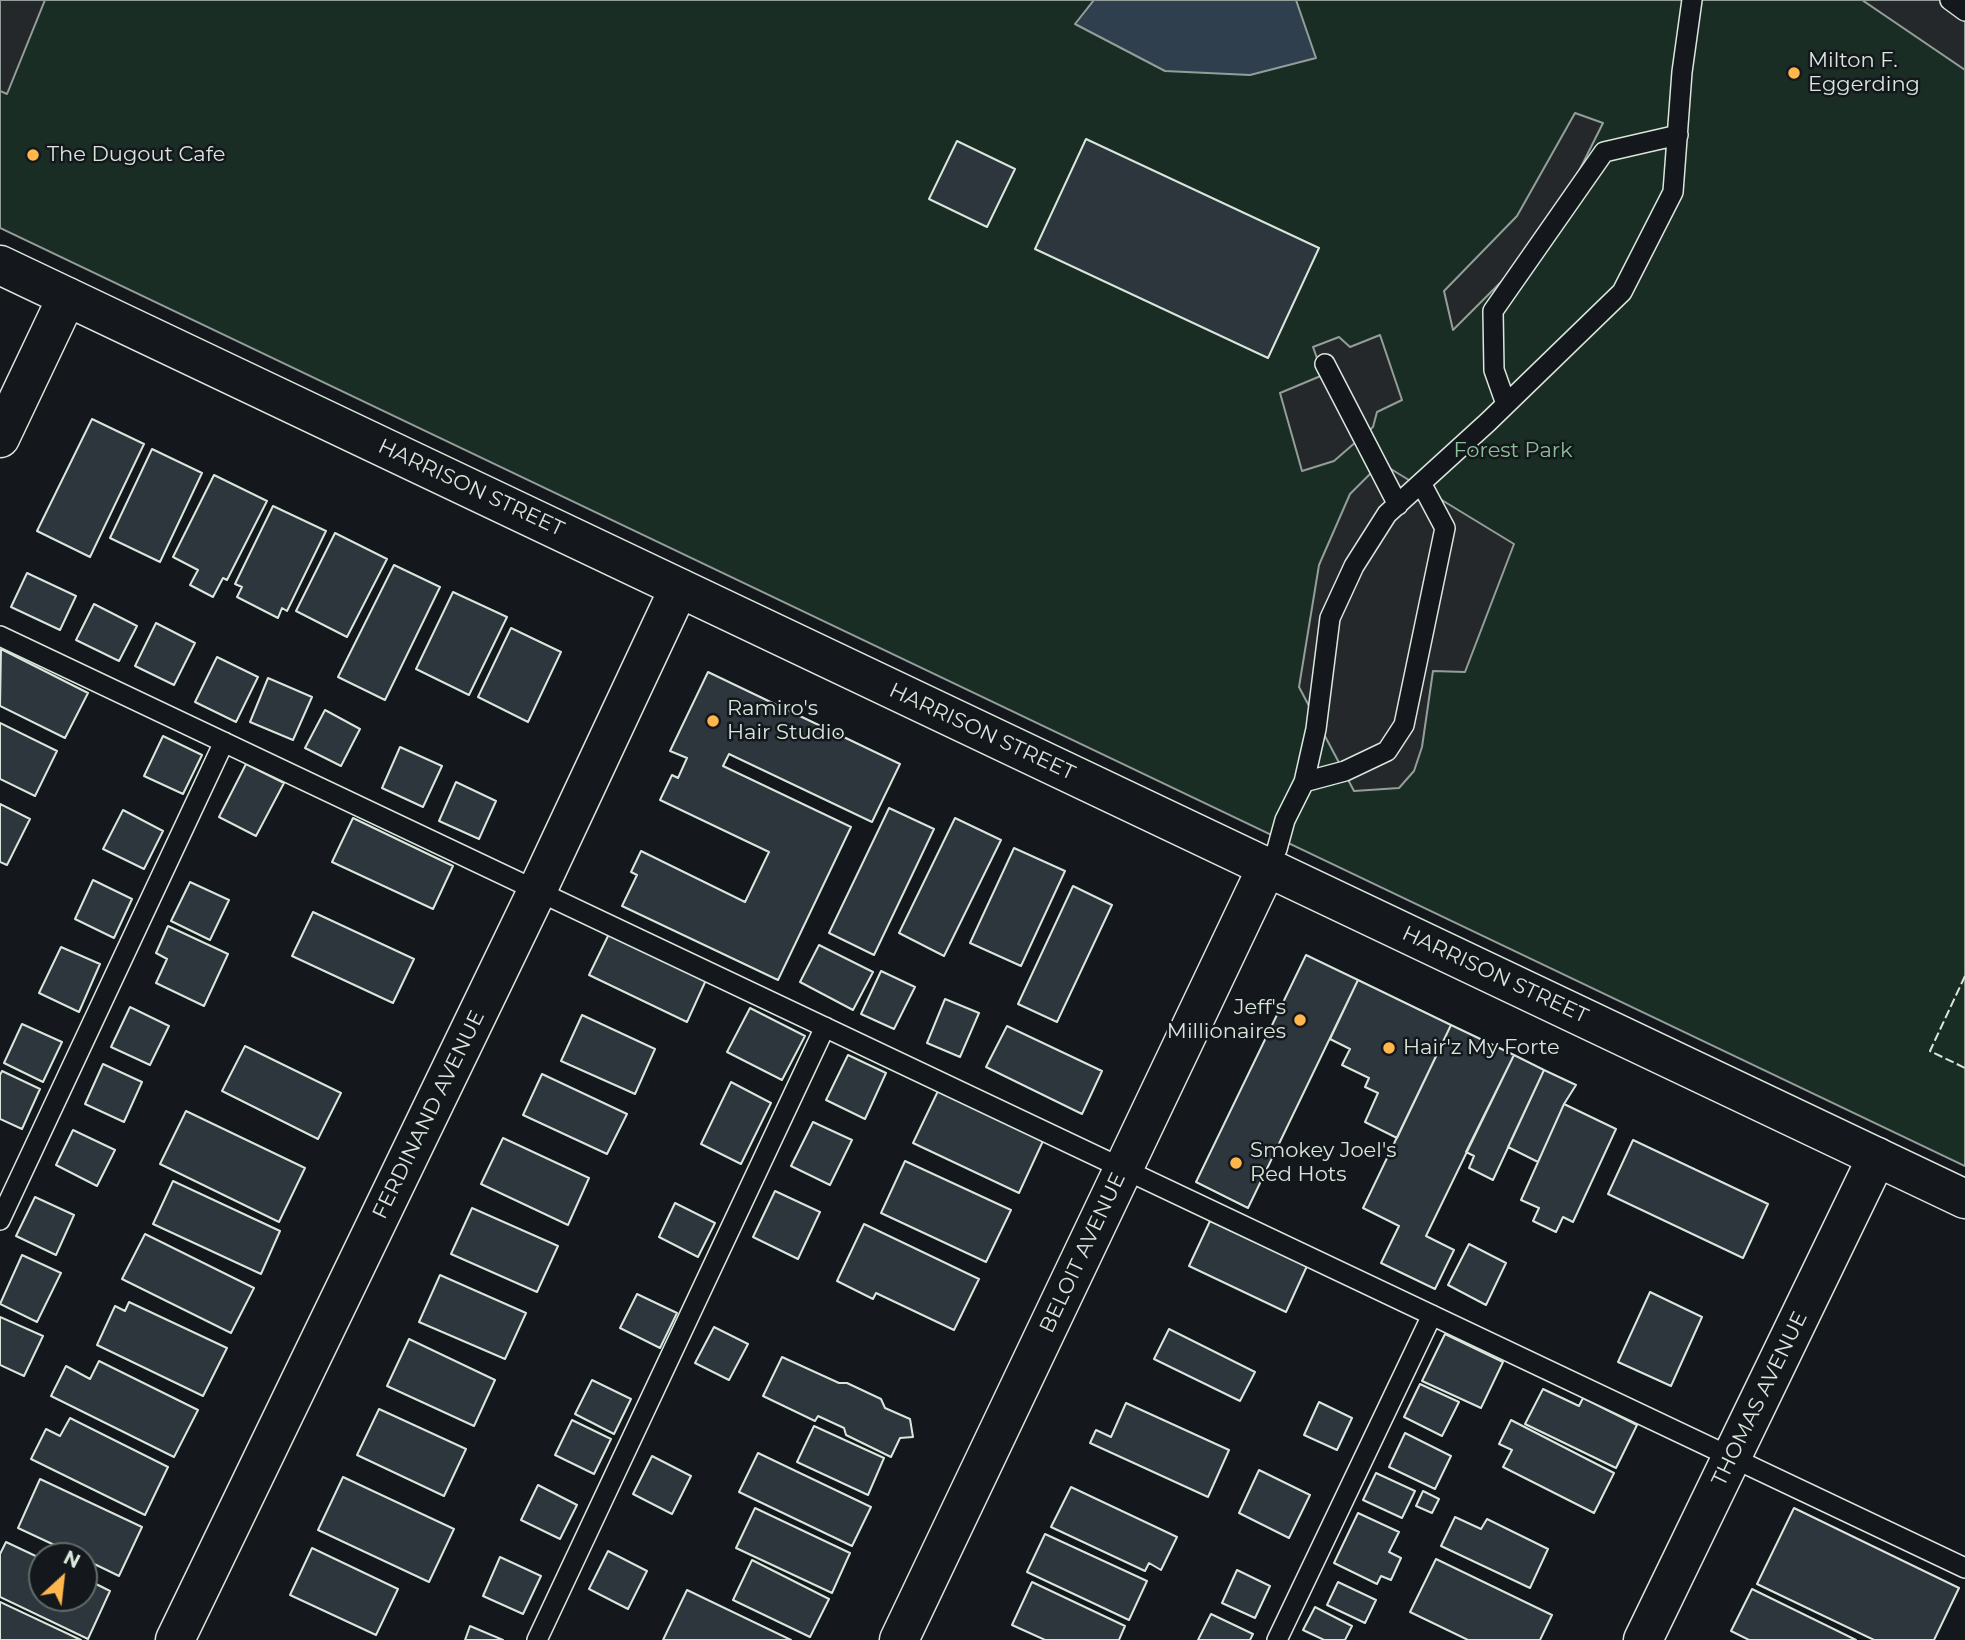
<!DOCTYPE html>
<style>
body{margin:0}
#map{position:relative;width:1965px;height:1640px;overflow:hidden;background:#14181c;font-family:Montserrat,sans-serif}
canvas{display:block}
.north{position:absolute;left:28px;top:1542px;width:70px;height:70px;box-sizing:border-box;background:#14181c;border:2px solid #626a69;border-radius:50%;rotate:27deg;font-size:19px;font-weight:700;line-height:28px;text-align:center;color:#d8e6dc}
.north::after{content:'';display:block;margin:auto;width:24px;height:32px;background:#ffb74d;clip-path:polygon(50% 0,100% 100%,50% 72%,0 100%)}
</style>
<div id="map">
<canvas width="1965" height="1640"></canvas>
<div class="north">N</div>
</div>
<script>
const ctx = document.querySelector('canvas').getContext('2d');
ctx.lineJoin = 'round';
function paint(path, color) { ctx.fillStyle = color; ctx.fill(path, 'evenodd'); }
const toPath = rows => new Path2D(rows.map(r => 'M' + r).join(''));
function trace(path, color, width, dash) { ctx.strokeStyle = color; ctx.lineWidth = width; ctx.lineCap = dash ? 'butt' : 'round'; ctx.setLineDash(dash || []); ctx.stroke(path); }
function label(font, color, halo, rows, align = 'center') {
  ctx.font = font + ' Montserrat,sans-serif'; ctx.lineWidth = 5; ctx.setLineDash([]); ctx.textBaseline = 'middle'; ctx.strokeStyle = halo; ctx.fillStyle = color; for (const [text, x, y, turn = 0] of rows) {
    ctx.save(); ctx.translate(x, y); ctx.rotate((+turn || 0) * Math.PI / 180); ctx.textAlign = isNaN(turn) ? turn : align; if (halo) ctx.strokeText(text, 0, 0); ctx.fillText(text, 0, 0); ctx.restore();
  }
}
const green = toPath([
 [0,0,1965,0,1965,1166,0,228,0,0]
]);
paint(green, '#1a2d24');
trace(green, '#939e99', 2);
const parking = toPath([
 [0,0,45,0,7,94,0,91,0,0],
 [1862,0,1965,0,1965,70,1862,0],
 [1575,113,1603,123,1571,187,1514,269,1453,330,1444,291,1517,216,1575,113],
 [1380,335,1402,400,1377,412,1373,427,1334,461,1302,471,1280,393,1323,375,1313,347,1339,337,1350,347,1380,335],
 [1381,463,1514,544,1465,672,1433,671,1422,747,1414,771,1399,788,1354,791,1299,687,1319,565,1350,494,1381,463]
]);
paint(parking, '#24282b');
trace(parking, '#939e99', 2);
const water = toPath([
 [1094,0,1296,0,1316,58,1250,75,1165,71,1075,24,1094,0]
]);
paint(water, '#2f3f4d');
trace(water, '#939e99', 2);
const building = toPath([
 [1086,139,1319,248,1268,358,1035,249,1086,139],
 [957,141,1015,169,987,227,929,199,957,141],
 [92,419,144,444,90,557,37,531,92,419],
 [152,449,202,473,160,562,110,538,152,449],
 [214,475,267,501,227,580,223,578,213,597,190,585,198,570,173,557,214,475],
 [273,506,326,531,287,611,282,608,278,618,237,597,242,587,235,584,273,506],
 [335,533,387,559,347,637,296,611,335,533],
 [394,565,440,587,385,700,338,677,394,565],
 [27,573,76,596,60,630,11,607,27,573],
 [453,592,507,617,469,695,416,669,453,592],
 [94,604,137,626,119,661,76,640,94,604],
 [156,623,195,643,174,685,135,666,156,623],
 [511,628,561,652,528,722,478,697,511,628],
 [1,649,88,693,65,738,0,706,1,649],
 [217,657,258,677,236,722,195,702,217,657],
 [708,672,900,764,872,822,729,754,723,766,851,827,778,980,622,906,637,875,631,872,641,851,745,902,769,852,660,800,672,775,678,778,687,758,670,751,708,672],
 [268,678,312,697,293,740,250,722,268,678],
 [325,710,360,729,341,766,305,748,325,710],
 [0,723,57,751,35,796,0,779,0,723],
 [163,736,202,755,183,794,144,776,163,736],
 [400,747,442,766,423,807,382,788,400,747],
 [246,764,284,783,256,836,219,817,246,764],
 [456,782,496,801,479,839,439,821,456,782],
 [0,804,30,819,7,865,0,862,0,804],
 [889,808,934,829,874,955,829,933,889,808],
 [123,810,163,831,144,869,103,849,123,810],
 [353,818,453,866,433,909,332,862,353,818],
 [955,818,1001,840,944,956,899,933,955,818],
 [1014,848,1065,871,1021,966,970,943,1014,848],
 [93,880,132,899,114,938,75,919,93,880],
 [190,882,229,900,210,940,171,921,190,882],
 [1073,886,1112,905,1057,1022,1018,1004,1073,886],
 [313,912,414,959,393,1003,292,956,313,912],
 [168,926,228,954,204,1006,156,983,167,959,156,953,168,926],
 [609,934,706,980,687,1022,589,975,609,934],
 [819,945,873,972,853,1010,800,982,819,945],
 [61,947,100,964,79,1012,39,993,61,947],
 [1306,955,1358,980,1248,1208,1196,1182,1306,955],
 [881,971,915,987,894,1029,861,1014,881,971],
 [1358,980,1451,1025,1397,1138,1365,1122,1378,1093,1365,1087,1369,1078,1342,1065,1350,1049,1330,1039,1358,980],
 [945,999,979,1013,960,1057,927,1043,945,999],
 [130,1007,169,1026,150,1065,111,1047,130,1007],
 [750,1008,805,1036,782,1080,727,1052,750,1008],
 [582,1015,655,1049,635,1094,561,1061,582,1015],
 [22,1024,62,1042,43,1082,4,1063,22,1024],
 [1451,1025,1514,1055,1426,1236,1454,1250,1435,1289,1381,1263,1399,1226,1363,1208,1451,1025],
 [1007,1026,1102,1071,1082,1114,986,1067,1007,1026],
 [245,1046,341,1093,318,1139,222,1091,245,1046],
 [848,1055,886,1073,865,1119,826,1100,848,1055],
 [1514,1055,1544,1070,1493,1180,1469,1168,1474,1156,1466,1152,1514,1055],
 [103,1064,142,1082,124,1122,85,1104,103,1064],
 [1544,1070,1576,1085,1564,1104,1538,1162,1508,1147,1544,1070],
 [2,1071,40,1089,22,1129,0,1119,0,1075,2,1071],
 [542,1074,627,1114,607,1154,523,1115,542,1074],
 [731,1082,771,1103,741,1164,701,1144,731,1082],
 [938,1091,1043,1141,1019,1193,913,1143,938,1091],
 [1564,1104,1616,1129,1573,1222,1563,1217,1556,1232,1533,1221,1539,1208,1521,1200,1564,1104],
 [186,1111,305,1168,279,1222,160,1164,186,1111],
 [813,1122,852,1140,830,1185,791,1166,813,1122],
 [73,1130,115,1150,97,1186,56,1165,73,1130],
 [503,1138,589,1178,568,1225,481,1184,503,1138],
 [1633,1140,1768,1204,1743,1258,1608,1194,1633,1140],
 [905,1161,1011,1210,986,1262,881,1213,905,1161],
 [173,1181,280,1231,261,1274,153,1224,173,1181],
 [775,1191,820,1212,798,1259,753,1237,775,1191],
 [35,1197,74,1215,56,1255,16,1236,35,1197],
 [675,1203,715,1223,698,1257,659,1237,675,1203],
 [472,1208,558,1246,537,1292,451,1254,472,1208],
 [1210,1221,1307,1266,1286,1312,1189,1266,1210,1221],
 [864,1224,979,1279,954,1330,876,1293,873,1299,837,1281,864,1224],
 [145,1234,254,1288,231,1333,122,1279,145,1234],
 [1469,1244,1506,1263,1486,1305,1448,1285,1469,1244],
 [22,1255,61,1273,37,1322,0,1304,22,1255],
 [440,1275,526,1313,505,1359,419,1322,440,1275],
 [1650,1292,1702,1317,1671,1386,1618,1362,1650,1292],
 [637,1294,677,1313,660,1348,620,1328,637,1294],
 [129,1302,227,1348,203,1396,97,1345,115,1306,125,1311,129,1302],
 [0,1317,43,1336,24,1376,0,1365,0,1317],
 [714,1327,748,1344,729,1380,695,1363,714,1327],
 [1169,1329,1255,1372,1240,1401,1154,1359,1169,1329],
 [1445,1334,1503,1362,1481,1408,1422,1381,1445,1334],
 [409,1339,495,1380,474,1426,387,1386,409,1339],
 [782,1357,839,1383,847,1383,881,1399,885,1408,910,1419,913,1437,900,1438,891,1457,846,1435,844,1428,818,1416,815,1421,763,1396,782,1357],
 [99,1361,198,1410,174,1457,51,1396,66,1366,90,1379,99,1361],
 [592,1380,631,1399,614,1434,575,1414,592,1380],
 [1420,1384,1459,1402,1442,1436,1404,1417,1420,1384],
 [1543,1389,1579,1406,1583,1398,1637,1425,1616,1468,1525,1424,1543,1389],
 [1319,1402,1352,1418,1337,1450,1304,1435,1319,1402],
 [1126,1403,1229,1450,1208,1497,1090,1443,1096,1430,1111,1437,1126,1403],
 [379,1409,466,1449,444,1496,357,1455,379,1409],
 [70,1418,168,1467,145,1515,31,1459,46,1429,60,1436,70,1418],
 [572,1420,611,1439,594,1474,555,1455,572,1420],
 [1511,1420,1614,1473,1594,1513,1503,1467,1512,1450,1499,1444,1511,1420],
 [814,1426,884,1458,868,1495,797,1462,814,1426],
 [1405,1433,1451,1456,1435,1489,1389,1467,1405,1433],
 [758,1453,871,1507,852,1546,739,1492,758,1453],
 [652,1456,691,1476,672,1514,633,1494,652,1456],
 [1259,1470,1310,1495,1289,1538,1239,1513,1259,1470],
 [1376,1473,1415,1491,1402,1518,1363,1500,1376,1473],
 [343,1477,454,1529,429,1582,318,1530,343,1477],
 [40,1479,142,1527,119,1576,84,1559,84,1556,78,1556,18,1528,40,1479],
 [538,1485,577,1505,560,1539,521,1520,538,1485],
 [1071,1487,1177,1537,1161,1570,1149,1563,1145,1571,1051,1527,1071,1487],
 [1423,1491,1439,1499,1432,1513,1416,1506,1423,1491],
 [755,1508,850,1553,832,1593,736,1548,755,1508],
 [1794,1508,1959,1588,1934,1640,1874,1640,1757,1584,1794,1508],
 [1358,1513,1399,1532,1389,1552,1401,1558,1391,1580,1381,1576,1377,1584,1334,1563,1358,1513],
 [1455,1517,1481,1529,1487,1519,1548,1549,1530,1588,1441,1546,1455,1517],
 [1045,1534,1147,1581,1129,1620,1027,1572,1045,1534],
 [6,1542,42,1559,42,1598,84,1598,84,1578,110,1591,88,1639,0,1597,0,1554,6,1542],
 [312,1548,398,1589,376,1635,290,1595,312,1548],
 [608,1551,647,1571,628,1609,589,1589,608,1551],
 [500,1557,541,1576,523,1614,483,1596,500,1557],
 [1436,1559,1552,1615,1540,1640,1468,1640,1410,1612,1436,1559],
 [752,1560,829,1599,810,1637,733,1600,752,1560],
 [1237,1570,1270,1586,1255,1618,1222,1603,1237,1570],
 [1032,1582,1125,1626,1119,1640,1045,1640,1012,1625,1032,1582],
 [1338,1582,1376,1600,1365,1623,1327,1605,1338,1582],
 [1752,1589,1856,1640,1749,1640,1731,1631,1752,1589],
 [687,1590,791,1640,663,1640,687,1590],
 [0,1602,81,1640,0,1640,0,1602],
 [1315,1607,1352,1626,1345,1640,1324,1640,1303,1630,1315,1607],
 [1211,1614,1253,1634,1250,1640,1198,1640,1211,1614],
 [470,1626,503,1640,465,1640,470,1626]
]);
paint(building, '#2c363c');
trace(building, '#d8e6dc', 2);
const lane = toPath([
 [1950,0,1965,11],
 [1325,364,1398,505],
 [1506,404,1494,370,1493,311,1604,152,1678,135],
 [0,636,1965,1568],
 [1304,782,1345,771,1387,751,1404,725,1445,528,1421,483],
 [1267,867,1277,849,1285,820,1304,782,1316,729,1330,618,1354,566,1387,514,1488,422,1622,292,1673,192,1682,72,1692,0],
 [0,1220,224,742],
 [537,1640,825,1027],
 [1277,1640,1432,1315]
]);
const street = toPath([
 [0,438,67,297],
 [175,1640,537,891,679,588],
 [899,1640,1267,867],
 [1643,1640,1877,1157]
]);
const secondary = toPath([
 [0,265,1965,1199]
]);
trace(lane, '#d8e6dc', 22);
trace(street, '#d8e6dc', 41);
trace(secondary, '#d8e6dc', 41);
trace(lane, '#14181c', 19);
trace(street, '#14181c', 38);
trace(secondary, '#14181c', 38);
trace(toPath([
 [1965,976,1930,1051,1965,1068]
]), '#d8e6dc', 2, [9, 3.5]);
for (const [x, y, r, color] of [
 [1794,73,7,"#ffb74d"],
 [33,155,7,"#ffb74d"],
 [713,721,7,"#ffb74d"],
 [1300,1020,7,"#ffb74d"],
 [1389,1048,7,"#ffb74d"],
 [1236,1163,7,"#ffb74d"]
]) { const dot = new Path2D(); dot.arc(x, y, r, 0, 2 * Math.PI); ctx.fillStyle = color; ctx.fill(dot); trace(dot, '#14181c', 2.5); }
label('21px', '#d8e6dc', '#14181c', [
 ["Milton F.",1808,61],
 ["Eggerding",1808,85],
 ["The Dugout Cafe",47,155],
 ["Ramiro's",727,709],
 ["Hair Studio",727,733],
 ["Jeff's",1286,1008,"right"],
 ["Millionaires",1286,1032,"right"],
 ["Hair'z My Forte",1403,1048],
 ["Smokey Joel's",1250,1151],
 ["Red Hots",1250,1175]
], 'left');
label('21px', '#8ac095', '#14181c', [
 ["Forest Park",1513,451]
]);
label('21px', '#d8e6dc', '#14181c', [
 ["HARRISON STREET",471,488,25],
 ["HARRISON STREET",982,732,25],
 ["HARRISON STREET",1495,975,25],
 ["FERDINAND AVENUE",429,1115,-64],
 ["BELOIT AVENUE",1083,1253,-65],
 ["THOMAS AVENUE",1760,1399,-64]
]);
</script>
